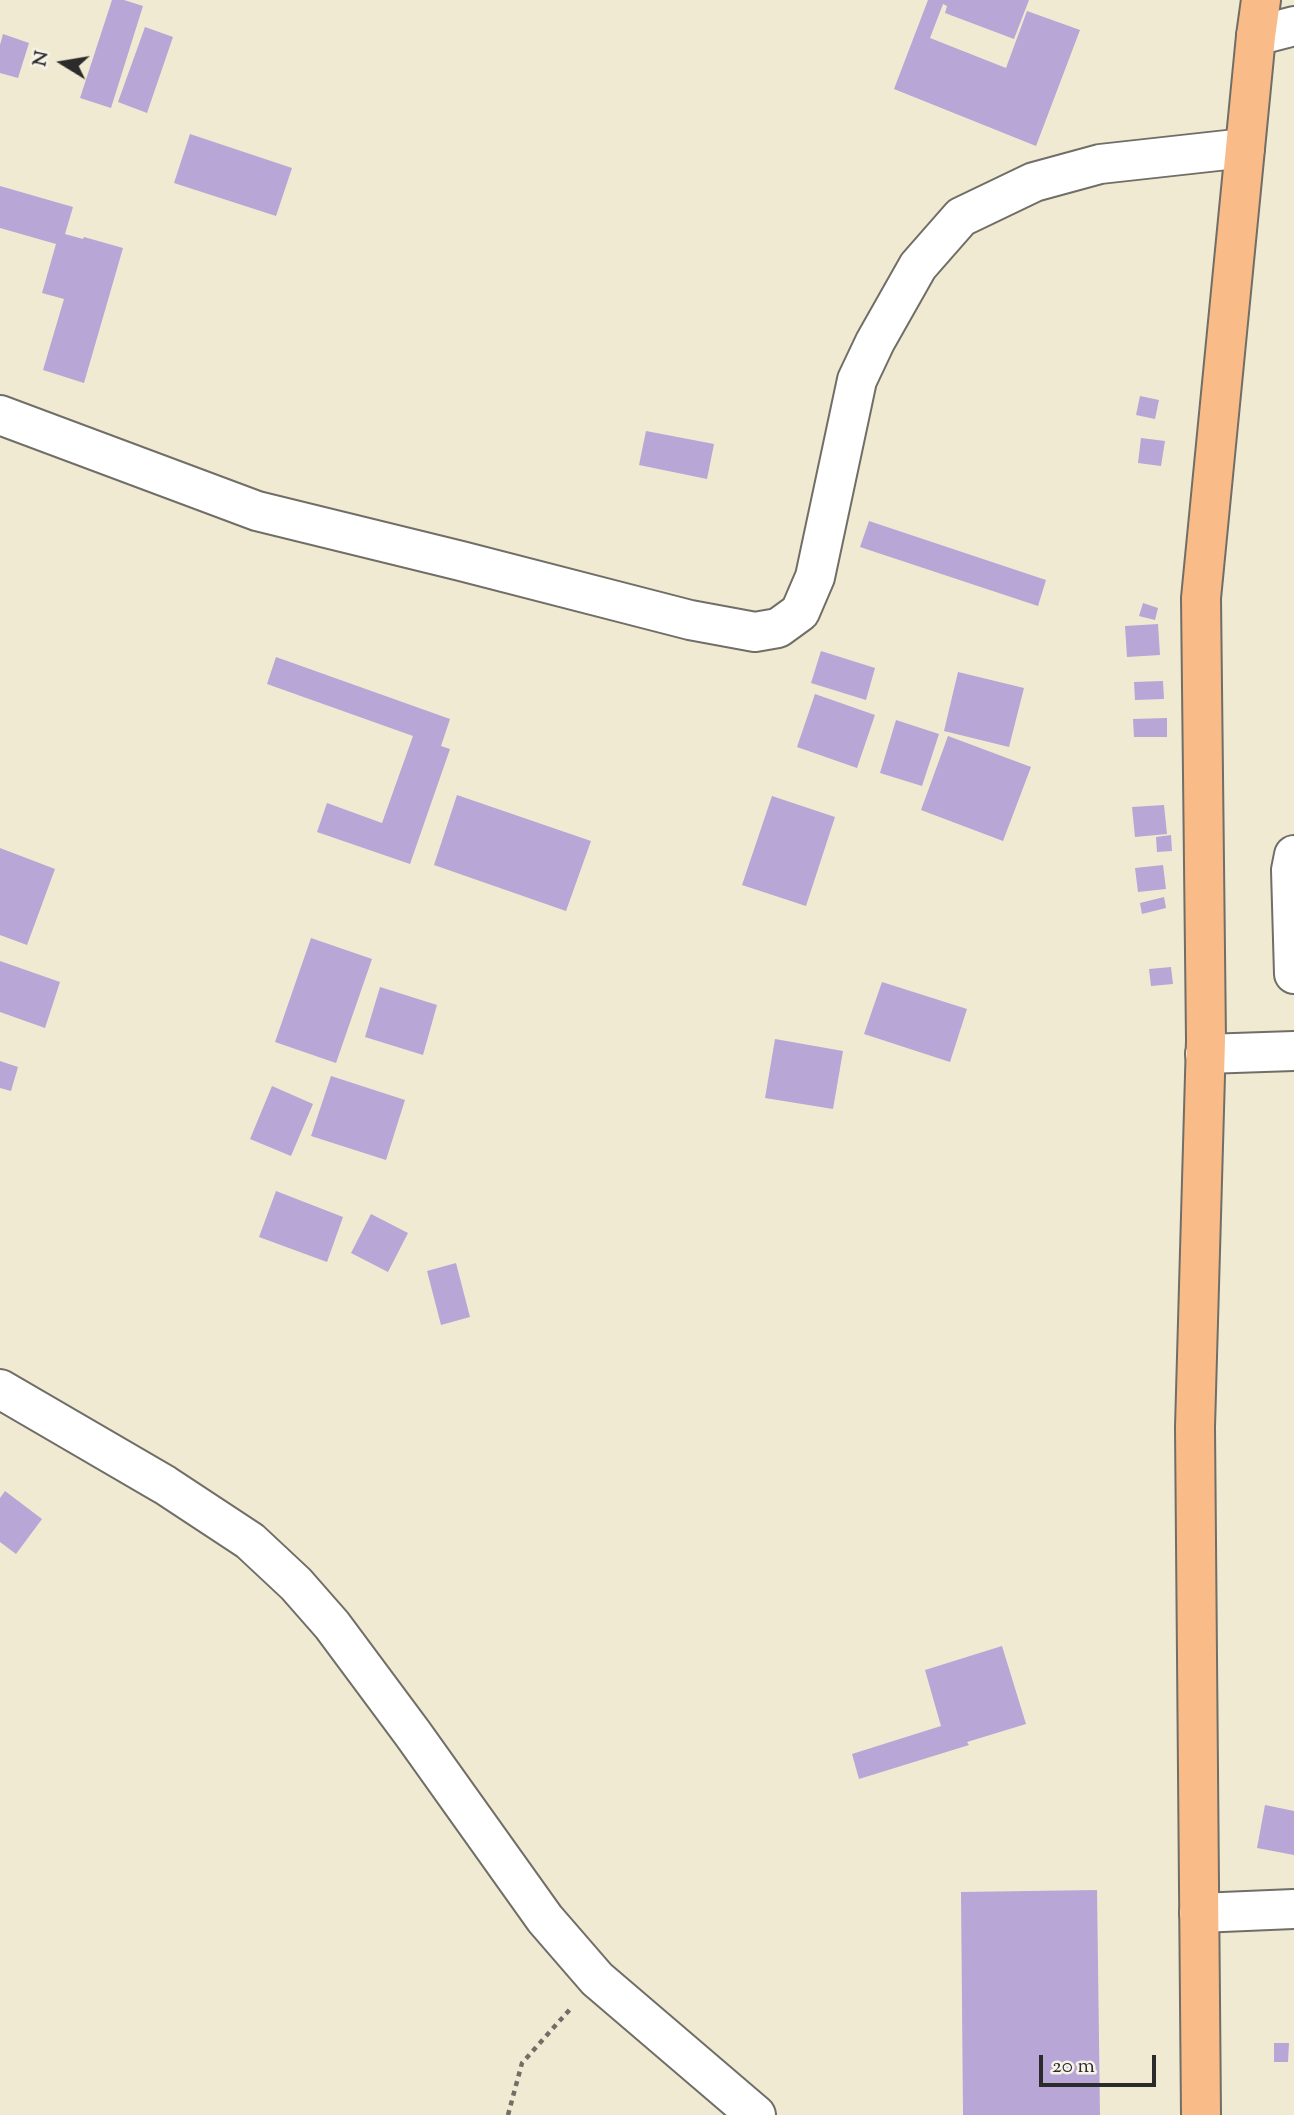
<!DOCTYPE html>
<style>
body{margin:0}
#map{position:relative;width:1294px;height:2115px;overflow:hidden;background:#f0ead3;font-family:"Sorts Mill Goudy",serif}
canvas{display:block}
.north{position:absolute;left:28px;top:28px;width:70px;height:70px;-webkit-text-stroke:5px #f7f3e8;paint-order:stroke;rotate:281deg;font-size:19px;font-weight:700;line-height:28px;text-align:center;color:#2b2b2b}
.north::after{content:'';display:block;margin:auto;width:24px;height:32px;background:#2b2b2b;clip-path:polygon(50% 0,100% 100%,50% 72%,0 100%)}
.scale{position:absolute;left:1039px;top:2055px;width:117px;height:32px;box-sizing:border-box;border:4px solid #2b2b2b;border-top:0;padding-left:9px;font-size:21px;line-height:24px;white-space:nowrap;color:#2b2b2b;-webkit-text-stroke:5px #f7f3e8;paint-order:stroke}
</style>
<div id="map">
<canvas width="1294" height="2115"></canvas>
<div class="north">N</div>
<div class="scale">20 m</div>
</div>
<script>
const ctx = document.querySelector('canvas').getContext('2d');
ctx.lineJoin = 'round';
function paint(path, color) { ctx.fillStyle = color; ctx.fill(path, 'evenodd'); }
const toPath = rows => new Path2D(rows.map(r => 'M' + r).join(''));
function trace(path, color, width, dash) { ctx.strokeStyle = color; ctx.lineWidth = width; ctx.lineCap = dash ? 'butt' : 'round'; ctx.setLineDash(dash || []); ctx.stroke(path); }
paint(toPath([
 [112,0,124,0,143,6,111,108,80,98],
 [928,0,1029,0,1014,39,945,13,947,6,943,4,930,38,1006,68,1027,11,1080,30,1036,146,894,89],
 [145,27,173,37,147,113,118,102],
 [3,34,29,43,18,78,0,73,0,45],
 [190,134,292,168,276,216,174,183],
 [0,186,73,207,65,234,83,239,84,237,123,248,84,383,43,370,64,299,42,293,56,244,0,228],
 [1140,396,1159,400,1155,419,1136,415],
 [646,431,714,444,707,479,639,465],
 [1141,438,1165,441,1161,466,1138,463],
 [869,521,1046,580,1038,606,860,547],
 [1143,603,1158,608,1155,620,1139,616],
 [1158,624,1160,655,1127,657,1125,626],
 [821,651,875,668,866,700,811,683],
 [276,657,450,719,441,746,450,749,410,864,317,832,327,803,382,823,413,736,267,684],
 [958,672,1024,688,1009,747,944,731],
 [1163,681,1164,699,1135,700,1134,682],
 [815,694,875,715,857,768,797,747],
 [1167,718,1167,737,1134,737,1133,719],
 [896,720,939,734,922,786,880,773],
 [948,736,1031,767,1003,841,921,810],
 [457,795,591,841,566,911,434,865],
 [772,796,835,817,806,906,742,885],
 [1164,805,1167,834,1135,837,1132,807],
 [1171,835,1172,851,1157,852,1156,837],
 [0,848,55,869,27,945,0,935],
 [1163,865,1166,889,1138,892,1135,868],
 [1164,897,1166,908,1142,914,1140,903],
 [311,938,372,959,336,1063,275,1042],
 [0,961,60,982,45,1028,0,1012],
 [1171,967,1173,984,1151,986,1149,969],
 [882,982,967,1009,950,1062,864,1034],
 [380,987,437,1005,423,1055,365,1037],
 [775,1039,843,1051,833,1109,765,1098],
 [0,1061,18,1067,11,1091,0,1088],
 [331,1076,405,1100,386,1160,311,1136],
 [272,1086,313,1104,291,1156,250,1139],
 [276,1191,343,1217,327,1262,259,1237],
 [371,1214,408,1233,388,1272,351,1253],
 [456,1263,470,1317,441,1325,427,1271],
 [5,1491,42,1519,16,1554,0,1542,0,1498],
 [1002,1646,1026,1724,967,1742,969,1745,859,1779,852,1754,941,1726,925,1670],
 [1265,1805,1294,1811,1294,1855,1257,1848],
 [1097,1890,1100,2115,963,2115,961,1892],
 [1274,2043,1289,2043,1288,2062,1274,2062]
]), '#b7a6d6');
const minor = toPath([
 [1256,36,1294,26],
 [0,415,257,511,461,561,690,620,755,632,778,628,800,612,815,577,857,380,875,342,918,266,961,217,1034,182,1100,164,1245,148],
 [1294,855,1291,870,1294,974],
 [1205,1054,1294,1051],
 [0,1389,165,1485,250,1541,296,1584,332,1625,413,1734,545,1919,597,1979,756,2115],
 [1199,1913,1294,1909]
]);
const major = toPath([
 [1201,2115,1195,1427,1206,1040,1201,598,1256,36,1261,0]
]);
trace(minor, '#706e66', 42);
trace(major, '#706e66', 42);
trace(toPath([
 [508,2115,522,2063,572,2007]
]), '#706e66', 4.5, [5, 5]);
trace(minor, '#fff', 38);
trace(major, '#f9bc89', 38);
</script>
